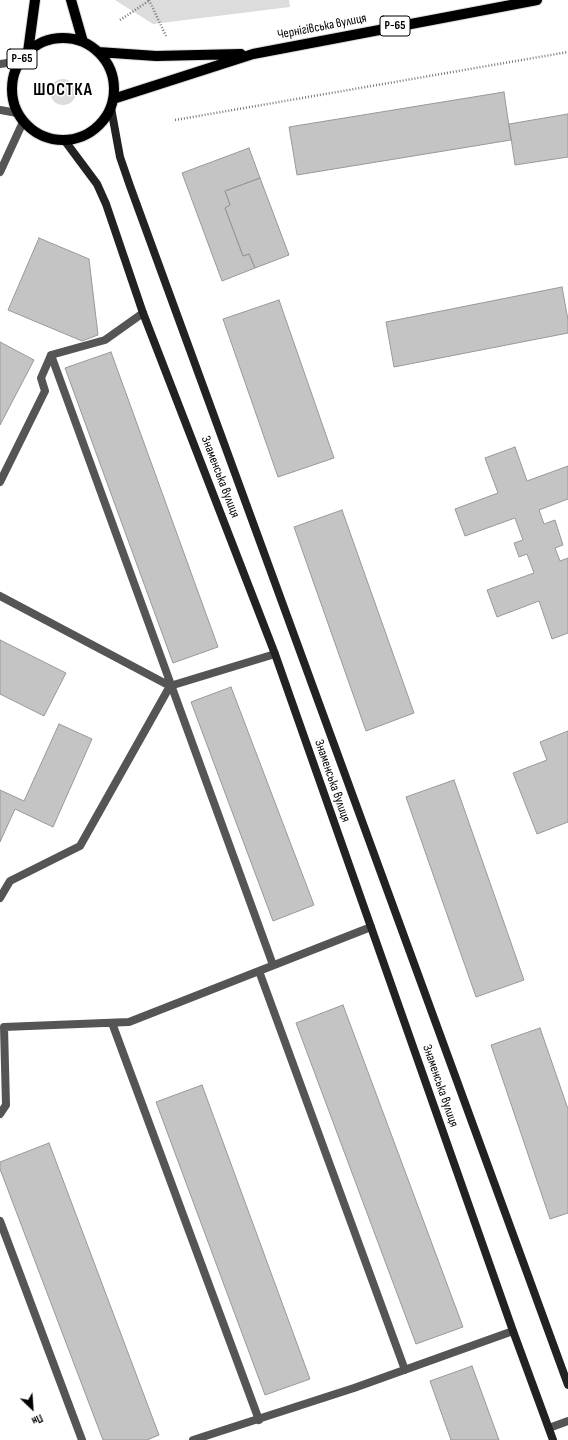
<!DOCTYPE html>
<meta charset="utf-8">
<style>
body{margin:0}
#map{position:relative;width:568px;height:1440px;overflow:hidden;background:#fff;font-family:"Sofia Sans Condensed",sans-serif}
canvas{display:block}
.north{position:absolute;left:12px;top:1388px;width:40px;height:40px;-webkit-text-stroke:3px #fff;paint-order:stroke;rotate:155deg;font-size:11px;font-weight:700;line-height:16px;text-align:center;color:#000}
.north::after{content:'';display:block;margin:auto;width:14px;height:18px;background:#000;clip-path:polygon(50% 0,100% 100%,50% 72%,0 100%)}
</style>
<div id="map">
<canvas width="568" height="1440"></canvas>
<div class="north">Пн</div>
</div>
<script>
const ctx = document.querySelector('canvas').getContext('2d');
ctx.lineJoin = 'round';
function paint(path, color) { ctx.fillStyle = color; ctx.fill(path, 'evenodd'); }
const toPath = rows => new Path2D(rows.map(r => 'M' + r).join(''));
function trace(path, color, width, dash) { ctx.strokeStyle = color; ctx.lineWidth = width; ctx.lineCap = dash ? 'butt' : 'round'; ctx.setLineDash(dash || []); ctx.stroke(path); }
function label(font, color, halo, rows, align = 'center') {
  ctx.font = font + ' "Sofia Sans Condensed",sans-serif'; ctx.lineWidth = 3; ctx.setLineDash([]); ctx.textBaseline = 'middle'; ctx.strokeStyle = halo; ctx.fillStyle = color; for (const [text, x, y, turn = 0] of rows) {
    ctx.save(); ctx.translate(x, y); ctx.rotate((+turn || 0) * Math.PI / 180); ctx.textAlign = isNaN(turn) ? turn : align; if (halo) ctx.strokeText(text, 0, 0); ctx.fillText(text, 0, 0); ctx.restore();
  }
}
paint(toPath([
 [115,0,289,0,290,7,153,24],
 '50 92a13 13 0 1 1 26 0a13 13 0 1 1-26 0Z'
]), '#dcdcdc');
const building = toPath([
 [504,92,511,140,297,175,289,127,504,92],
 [568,114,568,157,515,165,509,124,568,114],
 [249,148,260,178,225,191,230,205,225,208,243,256,249,254,255,268,222,281,182,173,249,148],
 [260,178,289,255,255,268,249,254,243,256,225,208,230,205,225,191,260,178],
 [39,238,89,259,98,335,82,341,8,310,39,238],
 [562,287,568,320,568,333,394,367,386,322,562,287],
 [279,300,334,458,278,477,223,319,279,300],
 [0,342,34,360,0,425,0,342],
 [111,352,218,647,173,663,65,368,111,352],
 [515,447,527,481,568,466,568,499,539,510,544,524,555,520,563,545,555,548,560,561,568,558,568,633,552,639,539,601,497,617,487,590,534,573,527,554,519,557,514,543,523,540,515,518,465,536,455,509,498,493,485,458,515,447],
 [342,510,414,713,366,731,294,527,342,510],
 [0,640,66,673,44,716,0,694,0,640],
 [231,687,314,905,273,921,191,702,231,687],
 [59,724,92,739,53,827,15,809,0,842,0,790,24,801,59,724],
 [568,731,568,822,537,834,513,773,547,760,540,742,568,731],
 [454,780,524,980,476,997,406,797,454,780],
 [343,1005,463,1327,416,1344,296,1023,343,1005],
 [540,1028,568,1109,568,1213,550,1219,491,1045,540,1028],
 [202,1085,310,1379,265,1395,156,1102,202,1085],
 [49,1143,159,1435,147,1440,103,1440,0,1169,0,1162,49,1143],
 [472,1366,499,1440,451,1440,430,1381,472,1366]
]);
paint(building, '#c4c4c4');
trace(building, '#999', 1);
const primary = toPath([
 [71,0,83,42],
 '12 89a51 51 0 1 1 102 0a51 51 0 1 1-102 0Z',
 [28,52,35,0],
 [98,52,156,56,241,54],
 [113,99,253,54,537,0]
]);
trace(primary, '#dbdbdb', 12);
trace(toPath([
 [149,0,166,36],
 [120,20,150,0],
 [175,120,568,52]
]), '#777', 2.5, [1, 2]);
trace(toPath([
 [51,355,273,965],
 [0,482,45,391,41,378,51,355,105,340,143,313],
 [0,596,170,686],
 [0,898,10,881,80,846,170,686,275,654],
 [259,971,405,1370],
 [112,1023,259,1420],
 [0,1114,6,1105,4,1027,129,1022,371,927],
 [0,1221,82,1440],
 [193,1440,354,1388,513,1331]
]), '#555', 8);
trace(toPath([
 [0,172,23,122]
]), '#555', 8);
trace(toPath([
 [549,1428,568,1421]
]), '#555', 8);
trace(toPath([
 [0,64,20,61],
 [0,110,17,113]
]), '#555', 8);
trace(toPath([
 [111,108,120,157,130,186,568,1385],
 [65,141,97,184,106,204,143,313,275,654,513,1331,553,1440]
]), '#222', 8);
trace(primary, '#000', 10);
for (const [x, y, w] of [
 [395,26,30],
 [22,59,30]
]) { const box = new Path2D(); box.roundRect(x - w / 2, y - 10, w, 20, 3); ctx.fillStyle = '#fff'; ctx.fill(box); trace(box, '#000', 1); }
label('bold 12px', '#000', null, [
 ["Р-65",395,26],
 ["Р-65",22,59]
]);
label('13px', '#000', '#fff', [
 ["Чернігівська вулиця",322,27,-11],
 ["Знаменська вулиця",220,477,69],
 ["Знаменська вулиця",332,781,71],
 ["Знаменська вулиця",440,1086,71]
]);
ctx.letterSpacing = '1px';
label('bold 17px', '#000', '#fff', [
 ["ШОСТКА",63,91]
]);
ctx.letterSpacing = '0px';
</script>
